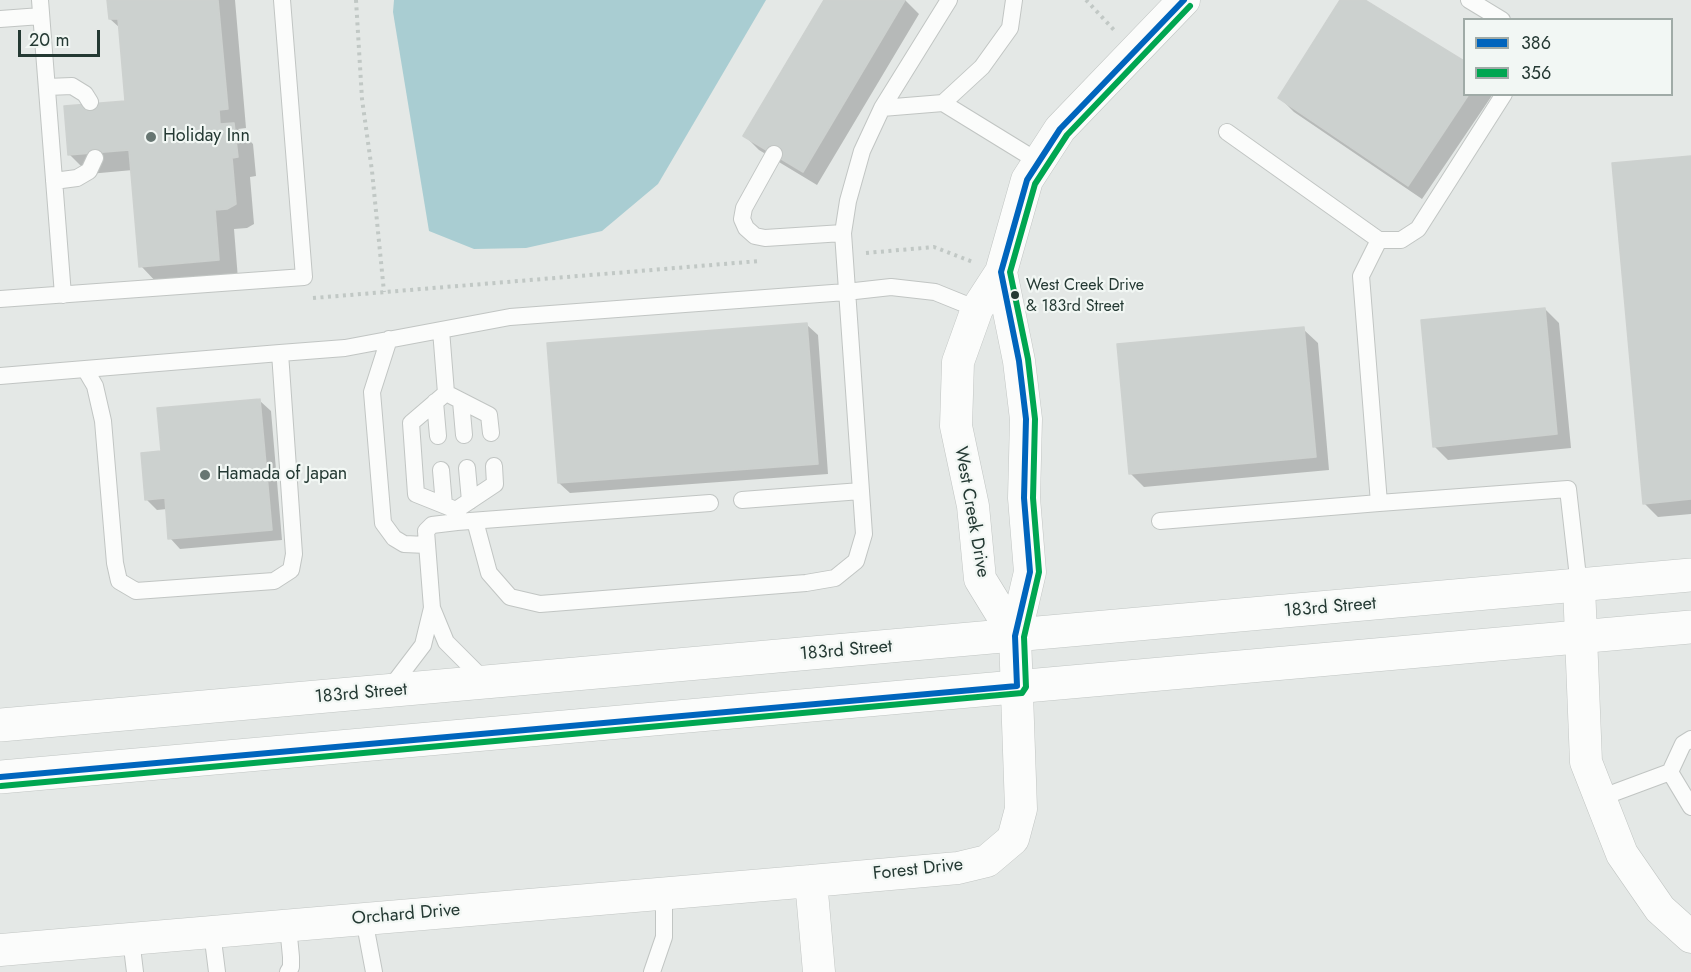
<!DOCTYPE html>
<style>
body{margin:0}
#map{position:relative;width:1691px;height:972px;overflow:hidden;background:#e4e8e6;font-family:Jost,sans-serif}
canvas{display:block}
.legend{position:absolute;left:1463px;top:18px;width:210px;height:78px;box-sizing:border-box;background:#f2f7f4;border:2px solid #a0aba7;margin:0;padding:8px 10px;list-style:none;font-size:18px;color:#243933}
.legend li{display:flex;align-items:center;gap:12px;height:30px}
.legend b{width:30px;border:2px solid #a0aba7}
.scale{position:absolute;left:18px;top:30px;width:82px;height:27px;box-sizing:border-box;border:3px solid #243933;border-top:0;padding-left:8px;font-size:18px;line-height:21px;white-space:nowrap;color:#243933;-webkit-text-stroke:4px #f2f7f4;paint-order:stroke}
</style>
<div id="map">
<canvas width="1691" height="972"></canvas>
<ul class="legend">
<li><b style="height:8px;background:#0065bd"></b>386</li>
<li><b style="height:8px;background:#00a651"></b>356</li>
</ul>
<div class="scale">20 m</div>
</div>
<script>
const ctx = document.querySelector('canvas').getContext('2d');
ctx.lineJoin = 'round';
function paint(path, color) { ctx.fillStyle = color; ctx.fill(path, 'evenodd'); }
const toPath = rows => new Path2D(rows.map(r => 'M' + r).join(''));
function trace(path, color, width, dash) { ctx.strokeStyle = color; ctx.lineWidth = width; ctx.lineCap = dash ? 'butt' : 'round'; ctx.setLineDash(dash || []); ctx.stroke(path); }
function label(font, color, halo, rows, align = 'center') {
  ctx.font = font + ' Jost,sans-serif'; ctx.lineWidth = 4.5; ctx.setLineDash([]); ctx.textBaseline = 'middle'; ctx.strokeStyle = halo; ctx.fillStyle = color; for (const [text, x, y, turn = 0] of rows) {
    ctx.save(); ctx.translate(x, y); ctx.rotate((+turn || 0) * Math.PI / 180); ctx.textAlign = isNaN(turn) ? turn : align; if (halo) ctx.strokeText(text, 0, 0); ctx.fillText(text, 0, 0); ctx.restore();
  }
}
paint(toPath([
 [394,0,766,0,658,184,602,231,526,248,474,249,429,231,393,12]
]), '#a9cdd2');
paint(toPath([
 [109,0,235,0,246,128,238,129,253,144,256,176,250,177,254,224,247,228,234,229,238,279,160,286,141,266,133,170,89,174,70,155,126,102,120,28,110,19],
 [826,0,905,0,919,14,817,185,759,150,745,136],
 [1341,0,1362,0,1464,63,1464,94,1493,94,1422,199,1294,112,1280,98],
 [1691,158,1691,514,1658,517,1644,503],
 [1545,309,1559,323,1571,448,1448,460,1434,446],
 [807,325,818,335,828,474,570,493,559,483],
 [1303,329,1318,343,1329,470,1144,487,1130,473],
 [260,401,271,411,282,540,180,549,170,538,167,509,157,510,146,499,162,452]
]), '#0003');
const building = toPath([
 [107,0,218,0,228,109,219,110,220,124,234,123,238,157,232,158,236,204,227,209,215,210,219,260,139,267,129,150,68,155,64,106,125,101,118,19,109,19,107,0],
 [824,0,905,0,803,172,743,136,824,0],
 [1340,0,1365,0,1464,61,1464,94,1469,94,1408,186,1278,98,1340,0],
 [1691,156,1691,499,1643,504,1612,163,1691,156],
 [1545,308,1557,434,1433,447,1421,320,1545,308],
 [807,323,818,464,558,483,547,343,807,323],
 [1304,327,1316,457,1129,474,1117,344,1304,327],
 [260,399,272,530,168,539,165,498,145,500,141,453,161,451,157,408,260,399]
]);
paint(building, '#ccd1cf');
trace(building, '#cdd1cf', 1.5);
const lane = toPath([
 [40,0,63,295],
 [1469,0,1502,20],
 [0,19,41,16],
 [47,87,72,86,85,94,90,102],
 [943,103,982,67,1010,28,1014,0],
 [882,108,943,103,1039,162],
 [1227,132,1379,240,1401,240,1418,229,1504,94],
 [774,154,744,208,742,219,746,228,755,236,765,238,843,233],
 [54,181,77,178,89,171,95,158],
 [0,299,304,277,282,0],
 [441,330,446,393],
 [389,339,372,392,383,523,394,538,404,544,427,545],
 [280,353,345,348,510,317,846,292,891,287,935,292,977,309],
 [0,376,85,369,280,353,294,554,291,570,274,581,136,591,119,581,115,563,103,421,95,386,85,369],
 [446,393,411,423,416,494,456,510],
 [446,393,489,415,491,433],
 [461,401,464,435],
 [435,402,438,436],
 [467,468,470,501],
 [441,470,444,505],
 [742,500,861,491],
 [1379,503,1361,276,1379,240],
 [456,510,457,522,432,525,426,531,432,608,446,642,487,683],
 [456,510,495,484,494,466],
 [475,521,489,573,510,597,540,604,806,583,835,578,856,561,864,534,843,233,848,201,862,151,882,108,949,0],
 [1160,521,1379,503,1568,489,1579,586],
 [457,522,710,503],
 [388,691,423,645,432,608],
 [1670,772,1683,744,1691,739],
 [1600,798,1670,772,1691,807],
 [364,919,374,972],
 [288,926,291,957,291,967,288,972],
 [212,932,217,972],
 [131,939,135,972],
 [652,972,664,937,664,893]
]);
const street = toPath([
 [1579,586,1586,762,1622,854,1660,909,1691,937],
 [1015,636,980,579,973,506,956,426,958,362,977,309,1001,272,1027,180,1060,129,1184,0],
 [0,950,811,881],
 [819,972,811,881,958,868,987,861,1013,839,1021,809,1015,636,1030,572,1024,498,1026,419,1019,361,1001,272]
]);
const secondary = toPath([
 [0,725,1691,575],
 [0,777,1691,627]
]);
trace(lane, '#c1c5c3', 18);
trace(street, '#c1c5c3', 33);
trace(secondary, '#c0c5c3', 34);
trace(toPath([
 [356,0,362,99,372,171,384,292],
 [1086,0,1114,30],
 [866,253,934,247,973,262],
 [313,298,760,261]
]), '#c1c8c5', 4, [3, 4.5]);
trace(lane, '#fbfcfb', 16);
trace(street, '#fbfcfb', 32);
trace(secondary, '#fbfcfb', 33);
trace(toPath([
 [0,777,1017,686,1015,636,1030,572,1024,498,1026,419,1019,361,1001,272,1027,180,1060,129,1184,0]
]), '#0065bd', 6);
trace(toPath([
 [1,786,1022,693,1026,687,1024,637,1039,572,1033,498,1035,419,1028,359,1010,272,1035,184,1067,135,1190,6]
]), '#00a651', 6);
for (const [x, y, r, color] of [
 [151,137,6,"#677672"],
 [1015,295,5,"#243933"],
 [205,475,6,"#677672"]
]) { const dot = new Path2D(); dot.arc(x, y, r, 0, 2 * Math.PI); ctx.fillStyle = color; ctx.fill(dot); trace(dot, '#f2f7f4', 2); }
label('16px', '#243933', '#f2f7f4', [
 ["West Creek Drive",1026,286],
 ["& 183rd Street",1026,307]
], 'left');
label('18px', '#243933', '#f2f7f4', [
 ["Holiday Inn",163,137],
 ["Hamada of Japan",217,475]
], 'left');
label('18px', '#243933', '#f2f7f4', [
 ["West Creek Drive",971,512,80],
 ["183rd Street",1330,608,-5],
 ["183rd Street",846,651,-5],
 ["183rd Street",361,694,-5],
 ["Forest Drive",918,870,-6],
 ["Orchard Drive",406,915,-5]
]);
</script>
